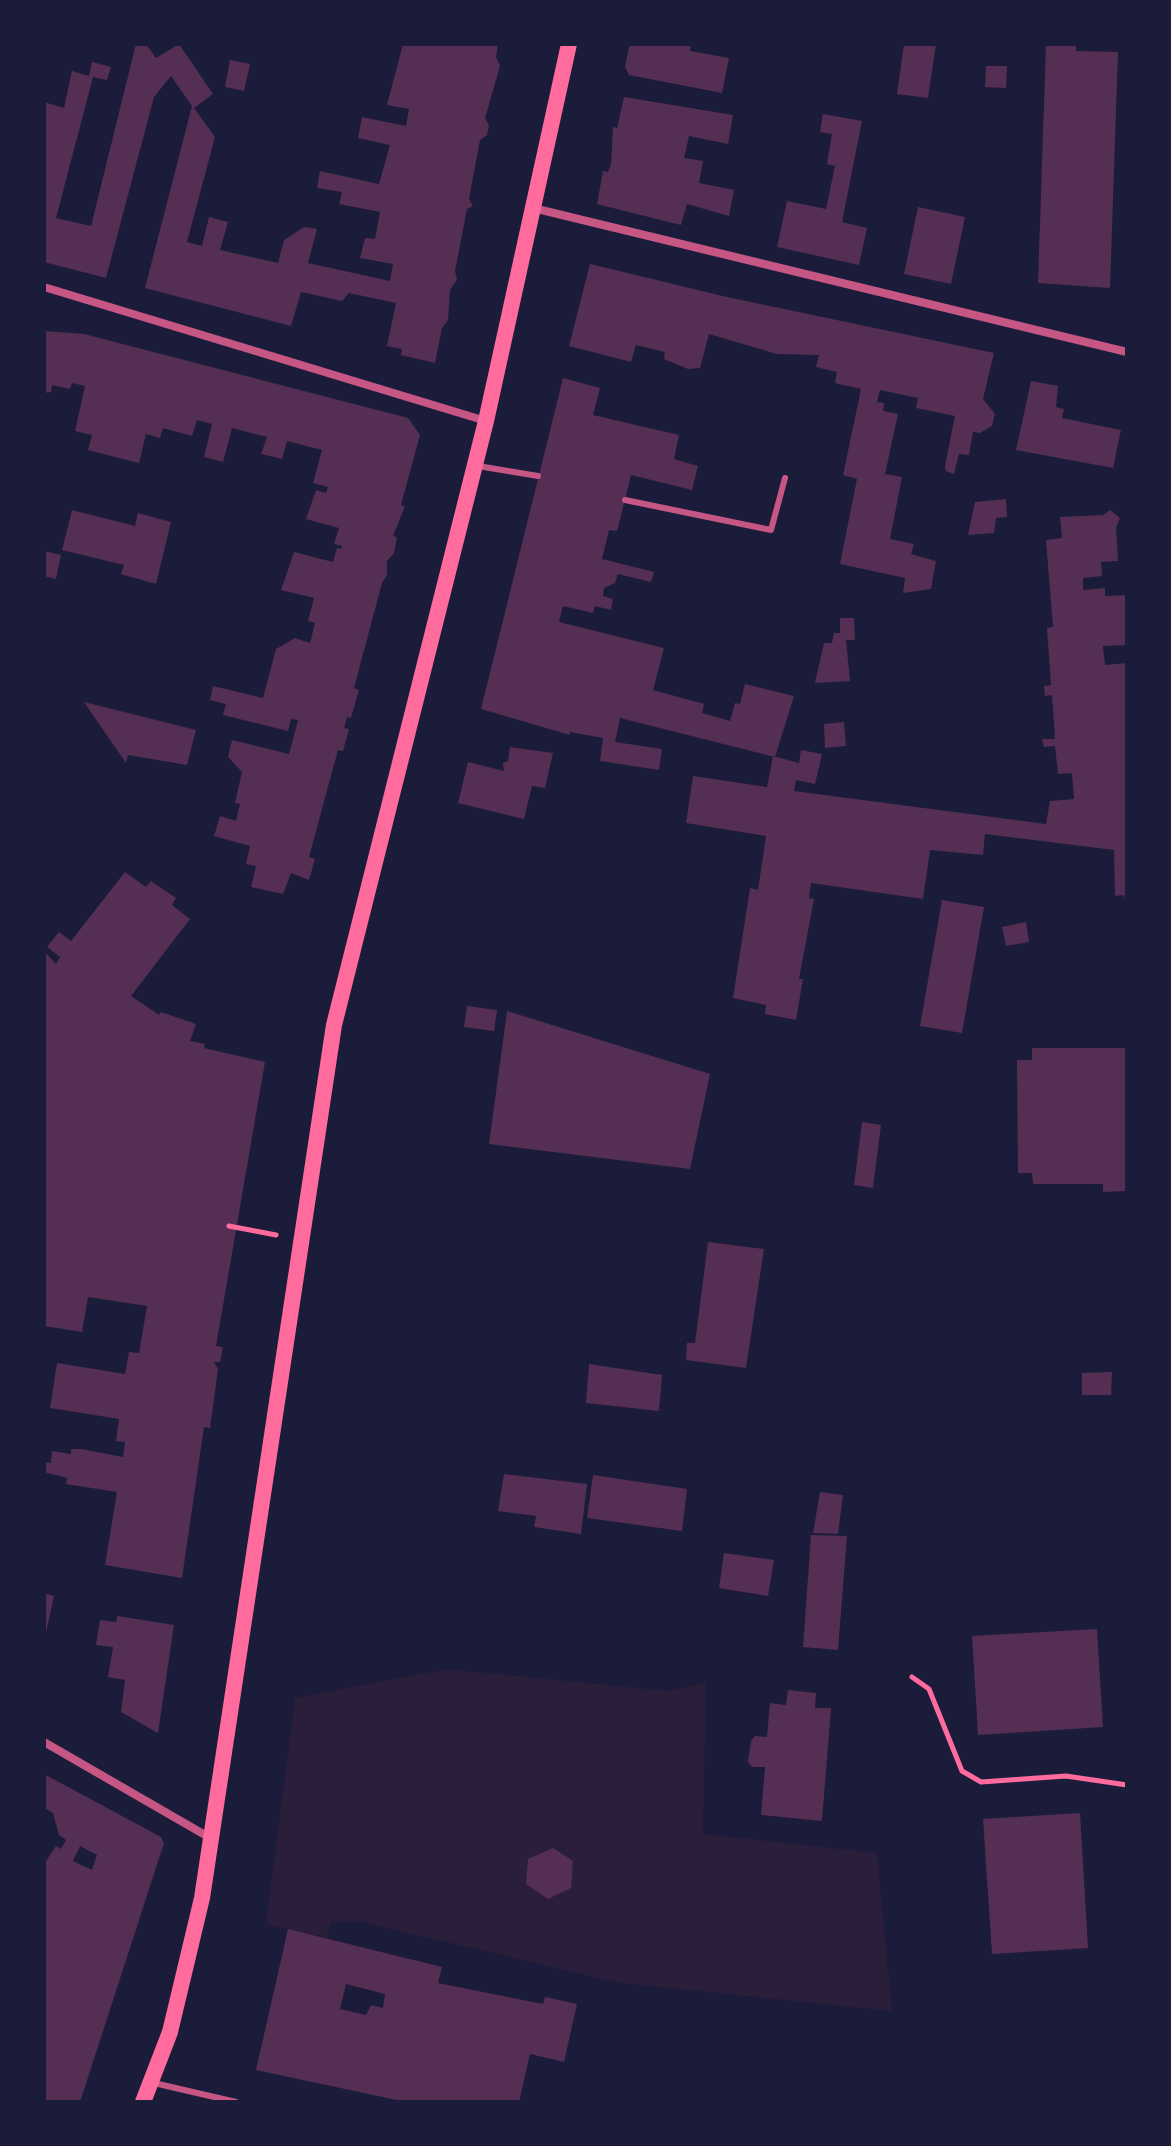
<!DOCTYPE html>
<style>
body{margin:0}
#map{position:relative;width:1171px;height:2146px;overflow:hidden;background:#1b1b3a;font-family:Helvetica,sans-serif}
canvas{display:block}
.frame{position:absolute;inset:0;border:46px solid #1b1b3a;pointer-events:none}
</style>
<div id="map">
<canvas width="1171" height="2146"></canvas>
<div class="frame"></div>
</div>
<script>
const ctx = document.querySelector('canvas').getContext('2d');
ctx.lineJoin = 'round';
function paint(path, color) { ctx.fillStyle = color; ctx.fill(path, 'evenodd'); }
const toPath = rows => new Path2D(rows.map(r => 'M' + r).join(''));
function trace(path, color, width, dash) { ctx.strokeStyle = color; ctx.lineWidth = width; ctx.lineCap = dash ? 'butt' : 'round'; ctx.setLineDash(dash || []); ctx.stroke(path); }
paint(toPath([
 [447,1669,668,1691,706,1682,703,1834,877,1853,892,2011,620,1983,357,1921,330,1923,327,1938,266,1924,295,1698]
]), '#2a1e3b');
paint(toPath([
 [136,44,146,44,156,58,179,44,213,94,194,108,215,137,187,242,202,246,209,217,228,222,220,250,278,263,284,240,304,227,312,228,317,229,308,263,390,281,393,264,360,258,365,238,375,239,380,212,339,204,342,192,317,188,320,171,379,184,390,145,358,138,362,117,406,126,409,109,387,105,403,44,498,44,496,57,500,66,485,118,489,125,487,135,480,140,469,199,473,206,467,209,455,271,457,280,450,290,448,320,442,328,435,363,401,355,402,349,387,346,396,303,349,293,342,301,301,292,291,326,145,288,192,106,171,76,154,97,106,278,44,262,44,102,64,108,72,71,89,76,92,62,111,67,107,80,93,77,56,218,91,226],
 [634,44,691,44,690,51,729,58,722,93,629,75,625,67,629,47],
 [904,44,936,44,928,98,897,94],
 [1046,44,1076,45,1076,51,1118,52,1110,288,1038,283],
 [230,60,250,64,244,91,225,87],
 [986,66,1007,66,1006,88,985,87],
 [624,97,733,115,728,144,689,136,684,158,703,161,699,183,734,190,729,216,687,204,681,225,597,204,603,171,608,172,611,164,613,127,617,128],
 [823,114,862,121,842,222,867,228,859,265,777,247,787,201,826,209,835,166,827,164,832,134,820,132],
 [918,207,965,217,951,284,904,274],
 [590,264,727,297,994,353,983,399,995,414,992,426,980,433,973,432,969,455,959,454,954,474,946,471,945,466,955,416,916,408,918,398,880,390,877,402,884,403,883,411,898,414,885,474,902,477,890,539,914,544,911,554,936,561,931,589,903,593,905,578,840,564,857,479,843,475,861,389,835,383,837,372,816,367,819,355,777,354,709,334,700,368,688,369,664,359,665,352,636,345,631,362,569,346],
 [44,331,84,334,408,418,420,435,401,505,405,506,393,536,397,537,394,553,387,561,387,575,382,583,354,688,359,690,351,718,347,717,344,728,349,729,343,751,338,750,309,857,315,859,309,880,291,873,283,894,251,887,256,866,246,864,250,846,214,836,220,816,236,821,240,804,235,803,242,772,228,757,232,740,289,754,298,720,291,719,288,731,223,715,226,704,210,700,213,686,263,698,276,649,295,638,310,643,315,623,308,621,314,598,281,590,294,552,333,562,337,548,341,549,342,546,334,544,339,528,306,519,316,490,326,493,328,487,313,483,322,450,287,441,282,459,261,454,267,437,232,428,223,462,204,457,212,424,197,420,192,436,163,428,160,438,146,434,139,463,88,450,92,435,75,431,85,386,72,383,70,389,52,385,51,392,44,393],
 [563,378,600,388,593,415,679,435,674,459,698,466,692,490,631,475,617,531,609,530,602,559,654,572,651,582,618,574,615,583,604,588,603,596,613,599,611,610,595,606,593,613,563,606,559,622,664,648,653,690,704,704,702,713,730,721,735,703,740,704,745,684,794,696,775,757,620,718,615,742,662,749,659,770,600,761,603,738,570,732,570,735,481,709],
 [1031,381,1058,386,1056,407,1064,409,1062,418,1121,430,1113,468,1016,450],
 [1006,499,1007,517,996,518,994,533,968,535,975,502],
 [72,510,135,526,138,513,171,522,156,584,121,574,124,565,62,550],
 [1110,510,1120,518,1116,528,1118,561,1101,562,1102,576,1083,578,1083,590,1105,588,1105,596,1127,595,1127,645,1103,646,1105,665,1127,663,1127,916,1124,895,1115,896,1114,850,985,834,983,855,930,850,923,899,811,883,809,898,814,899,799,979,803,979,796,1020,765,1014,766,1005,733,998,750,888,758,890,766,836,686,823,693,776,767,787,773,756,799,763,801,750,822,754,815,784,796,780,794,791,1046,824,1050,801,1074,799,1072,773,1058,774,1055,746,1044,747,1042,739,1055,739,1052,695,1045,696,1044,686,1051,685,1047,628,1053,627,1046,540,1062,538,1060,517,1103,515],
 [44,551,61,555,56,579,44,576],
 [840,618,854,618,855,640,846,640,850,681,815,683,824,643,832,643,834,633,840,633],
 [84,702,196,730,187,765,128,755,126,763],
 [844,722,846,746,825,748,824,724],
 [510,747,553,753,545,788,532,786,524,819,458,803,468,762,504,771,503,763,508,761],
 [125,872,146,887,151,881,176,898,172,905,190,919,131,996,159,1015,161,1012,196,1024,190,1041,205,1044,204,1048,265,1062,216,1346,223,1347,220,1362,214,1362,218,1369,210,1428,204,1427,182,1578,105,1565,117,1492,66,1484,67,1478,44,1472,44,1462,51,1463,52,1451,71,1454,71,1449,81,1449,123,1457,125,1442,116,1441,119,1419,50,1408,57,1363,125,1374,129,1352,139,1353,147,1306,88,1297,82,1332,44,1326,44,951,56,964,60,957,47,947,59,932,71,941],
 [942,900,984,907,962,1033,920,1026],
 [1026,922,1029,942,1006,946,1002,927],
 [467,1006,497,1010,494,1031,464,1027],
 [507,1011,710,1074,690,1169,489,1144],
 [1032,1048,1127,1048,1127,1191,1103,1192,1103,1184,1033,1184,1032,1173,1018,1173,1017,1060,1032,1060],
 [862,1122,881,1125,873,1188,854,1185],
 [708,1242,764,1249,746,1368,686,1360,687,1343,695,1343],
 [589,1364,662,1375,659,1411,586,1403],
 [1112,1372,1111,1395,1082,1395,1082,1373],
 [504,1474,587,1484,581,1534,534,1527,536,1516,498,1511],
 [593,1475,687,1489,682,1531,587,1518],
 [820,1492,843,1495,838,1534,813,1533],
 [811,1535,847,1536,838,1650,803,1647],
 [724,1553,774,1560,768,1596,719,1588],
 [44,1593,54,1596,45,1637,44,1637],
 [117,1616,174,1625,158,1733,121,1712,125,1680,108,1677,113,1647,96,1645,100,1620,116,1622],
 [1097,1629,1103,1727,978,1735,972,1636],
 [788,1690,816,1693,815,1708,831,1708,822,1821,761,1815,765,1767,752,1767,748,1762,751,1741,755,1736,767,1737,770,1703,786,1705],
 [44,1774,161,1837,164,1843,80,2102,44,2102,44,1864,56,1846,61,1849,66,1840,59,1835,53,1813,44,1808],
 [80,1846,97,1855,92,1870,73,1861],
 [1080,1813,1088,1948,992,1954,983,1819],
 [553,1848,573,1861,571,1888,548,1899,526,1884,528,1859],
 [288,1929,442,1967,438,1983,543,2004,545,1997,577,2004,564,2062,530,2054,519,2102,406,2102,256,2070],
 [346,1984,385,1994,383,2008,371,2005,366,2015,340,2009]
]), '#542f53');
trace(toPath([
 [229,1226,276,1235],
 [912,1677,929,1689,962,1771,981,1782,1066,1776,1127,1785]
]), '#ff6b9d', 5);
trace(toPath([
 [478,466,538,476],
 [625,500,771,530,785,478],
 [154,2083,236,2102]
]), '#c65784', 6);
trace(toPath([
 [533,208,1127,352],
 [44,287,486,421],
 [44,1742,212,1839]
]), '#c65784', 8);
trace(toPath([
 [143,2102,170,2032,202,1898,334,1025,486,421,569,44]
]), '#ff6b9d', 16);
</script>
